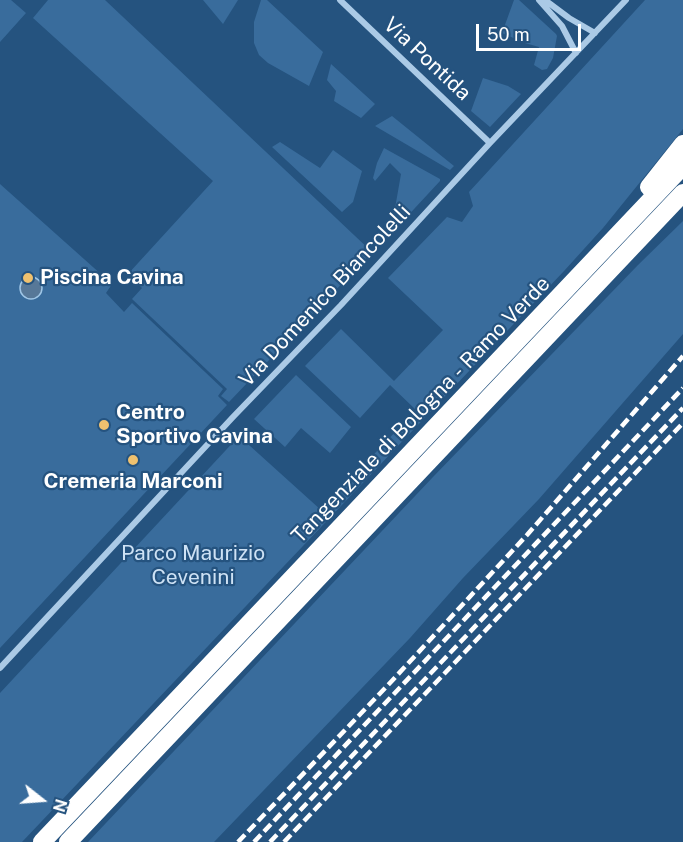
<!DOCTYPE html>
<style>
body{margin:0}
#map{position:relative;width:683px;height:842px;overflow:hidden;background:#25537f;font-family:"Public Sans",sans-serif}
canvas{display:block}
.north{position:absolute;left:12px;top:770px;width:60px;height:60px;-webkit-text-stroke:4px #25537f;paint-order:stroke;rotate:107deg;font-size:16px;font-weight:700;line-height:24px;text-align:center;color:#fff}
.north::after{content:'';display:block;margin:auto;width:21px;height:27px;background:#fff;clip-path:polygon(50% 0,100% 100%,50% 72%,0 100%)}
.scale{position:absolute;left:476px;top:24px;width:105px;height:27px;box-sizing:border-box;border:3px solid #fff;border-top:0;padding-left:8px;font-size:18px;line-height:21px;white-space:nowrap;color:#fff;-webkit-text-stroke:4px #25537f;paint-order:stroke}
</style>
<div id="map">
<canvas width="683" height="842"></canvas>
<div class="north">N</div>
<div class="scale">50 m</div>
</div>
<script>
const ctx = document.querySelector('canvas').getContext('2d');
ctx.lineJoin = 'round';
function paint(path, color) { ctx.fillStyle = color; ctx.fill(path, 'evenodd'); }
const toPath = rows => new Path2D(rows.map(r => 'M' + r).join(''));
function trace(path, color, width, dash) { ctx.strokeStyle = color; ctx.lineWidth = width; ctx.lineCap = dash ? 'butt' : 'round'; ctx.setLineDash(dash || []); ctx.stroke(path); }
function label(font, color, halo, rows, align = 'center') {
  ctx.font = font + ' "Public Sans",sans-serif'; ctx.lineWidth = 4.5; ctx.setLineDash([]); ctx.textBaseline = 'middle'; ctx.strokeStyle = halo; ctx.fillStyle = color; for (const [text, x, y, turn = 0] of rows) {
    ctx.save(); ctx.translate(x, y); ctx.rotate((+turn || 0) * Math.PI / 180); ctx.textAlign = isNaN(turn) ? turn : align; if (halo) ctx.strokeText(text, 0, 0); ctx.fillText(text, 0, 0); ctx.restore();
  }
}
paint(toPath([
 [0,0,11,0,26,13,0,42],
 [48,0,105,0,372,252,229,402,221,396,227,389,132,299,142,288,128,274,213,181,33,18],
 [203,0,238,0,223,24],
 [261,0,267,0,323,52,309,86,268,63,259,55,254,43,254,22],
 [514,0,519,0,556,34,557,36,553,58,547,69,542,70,534,65,539,47,525,43,502,33],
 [645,0,683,0,683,129,603,228,564,271,22,842,0,842,0,693,239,436,321,510,416,410,390,385,360,418,305,366,341,329,394,381,443,330,388,278,447,217,462,222,473,206,469,192],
 [331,64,375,104,361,118,334,101,336,91,327,80],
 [483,78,508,86,521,94,490,127,471,111],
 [392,116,454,166,450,170,375,126],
 [280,142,320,168,333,150,362,171,353,202,342,212,272,147],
 [384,148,440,179,440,181,402,222,394,214,401,174,390,163,375,181,373,178,377,163],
 [0,184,112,284,106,293,124,312,132,303,223,389,218,396,227,405,0,648],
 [683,221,683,334,539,499,463,578,410,638,214,842,88,842,433,477,638,265],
 [296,375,351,427,330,453,301,428,285,447,254,419]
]), '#396c9c');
const water = toPath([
 '20 288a11 11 0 1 1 22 0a11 11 0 1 1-22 0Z'
]);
paint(water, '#577898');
trace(water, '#9fc6e6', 1.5);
trace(toPath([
 [340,0,490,143],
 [539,0,562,26,576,53],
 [545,0,569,18,595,33],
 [0,668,233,417,341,305,490,143,626,0]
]), '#abcae6', 6);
trace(toPath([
 [649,187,683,144],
 [42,842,683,166],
 [68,842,683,193]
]), '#fff', 18);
trace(toPath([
 [238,842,389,684,527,535,683,356],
 [254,842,683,388],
 [270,842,683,408],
 [284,842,683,423]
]), '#fff', 4.5, [10, 4.5]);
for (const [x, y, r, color] of [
 [28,278,6,"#efc16f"],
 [104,425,6,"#efc16f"],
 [133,460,6,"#efc16f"]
]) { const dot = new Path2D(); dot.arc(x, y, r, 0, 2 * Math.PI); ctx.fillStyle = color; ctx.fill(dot); trace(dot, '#25537f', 2); }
label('21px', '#fff', '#25537f', [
 ["Via Pontida",427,59,43],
 ["Via Domenico Biancolelli",325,296,-47],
 ["Tangenziale di Bologna - Ramo Verde",421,410,-46]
]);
label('bold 21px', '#fff', '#25537f', [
 ["Piscina Cavina",40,278],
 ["Centro",116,413],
 ["Sportivo Cavina",116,437],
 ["Cremeria Marconi",133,482,"center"]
], 'left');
label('21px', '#cee2f5', '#25537f', [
 ["Parco Maurizio",193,554],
 ["Cevenini",193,578]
]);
</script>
